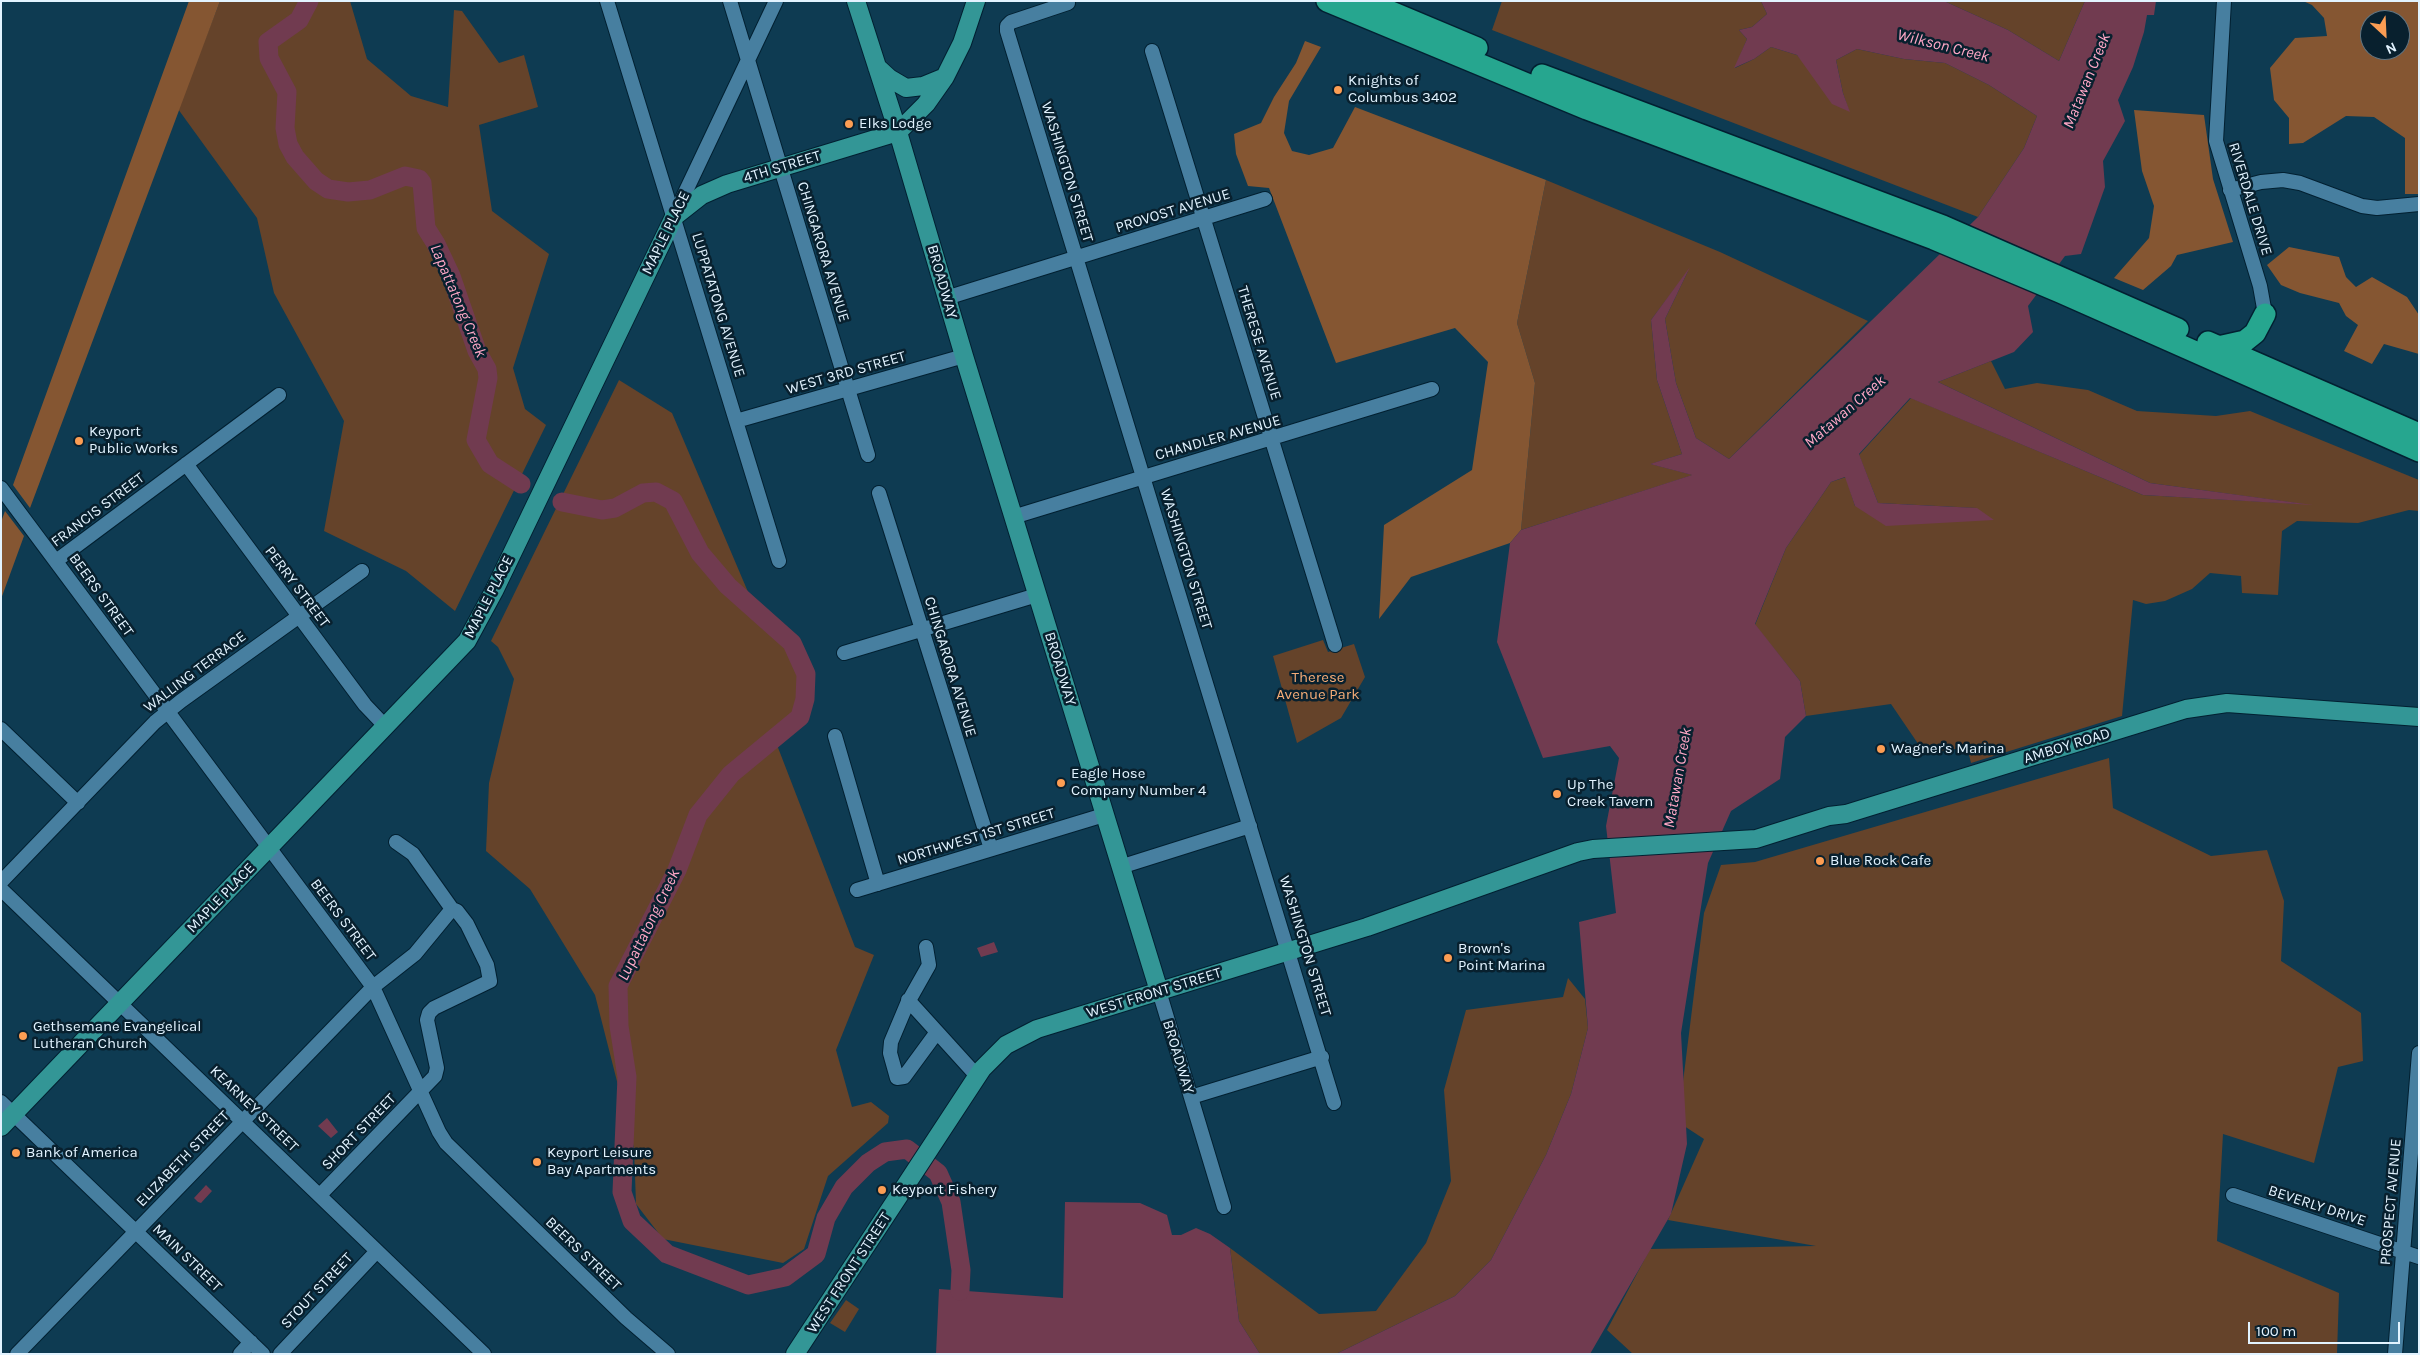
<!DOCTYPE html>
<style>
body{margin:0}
#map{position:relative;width:2420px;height:1355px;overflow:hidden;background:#0e3b52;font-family:Karla,sans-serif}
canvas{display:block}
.frame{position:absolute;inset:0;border:2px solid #e2f3ff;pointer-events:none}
.north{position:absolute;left:2360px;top:10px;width:50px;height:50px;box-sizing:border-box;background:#08202e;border:1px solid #5f7482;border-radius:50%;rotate:155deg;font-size:14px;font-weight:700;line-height:20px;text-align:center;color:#e2f3ff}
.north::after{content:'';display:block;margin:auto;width:18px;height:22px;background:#fc9d53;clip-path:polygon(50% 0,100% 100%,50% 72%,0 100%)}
.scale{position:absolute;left:2248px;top:1322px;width:152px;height:22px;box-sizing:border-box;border:2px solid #e2f3ff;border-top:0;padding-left:6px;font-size:15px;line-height:18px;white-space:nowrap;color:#e2f3ff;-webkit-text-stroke:4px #08202e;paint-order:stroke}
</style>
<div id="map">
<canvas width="2420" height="1355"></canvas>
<div class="frame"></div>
<div class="north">N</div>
<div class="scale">100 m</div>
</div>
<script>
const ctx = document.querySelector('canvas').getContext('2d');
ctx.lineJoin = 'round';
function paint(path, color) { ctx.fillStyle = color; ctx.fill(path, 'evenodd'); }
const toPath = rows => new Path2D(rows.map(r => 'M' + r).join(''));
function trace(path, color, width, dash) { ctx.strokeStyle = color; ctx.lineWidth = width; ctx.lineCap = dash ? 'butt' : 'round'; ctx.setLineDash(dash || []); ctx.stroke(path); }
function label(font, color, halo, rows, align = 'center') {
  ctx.font = font + ' Karla,sans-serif'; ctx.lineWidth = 5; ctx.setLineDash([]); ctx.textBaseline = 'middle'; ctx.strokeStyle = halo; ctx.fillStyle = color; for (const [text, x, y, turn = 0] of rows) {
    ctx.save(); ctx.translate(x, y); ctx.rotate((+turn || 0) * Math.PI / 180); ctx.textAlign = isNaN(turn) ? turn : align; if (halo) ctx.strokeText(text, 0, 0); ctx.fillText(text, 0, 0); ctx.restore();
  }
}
paint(toPath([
 [220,1,350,1,367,59,411,96,448,107,454,10,462,11,499,63,524,55,538,107,479,125,492,211,549,254,513,368,525,409,546,425,455,611,406,571,324,531,344,421,274,293,257,218,178,109],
 [1502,1,1761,1,1767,14,1752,27,1739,30,1747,39,1735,68,1754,59,1771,47,1797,55,1849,111,1843,93,1836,60,1857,49,1904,59,1945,63,1989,85,2037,116,2024,148,1978,217,1492,30],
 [1944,1,2085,1,2059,61,2008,30],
 [1546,180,1720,252,1868,321,1729,459,1696,438,1676,383,1665,319,1688,271,1651,320,1657,380,1682,454,1651,464,1693,475,1521,530,1535,383,1517,323],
 [1991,361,2005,389,2037,383,2088,390,2137,411,2216,416,2250,411,2419,480,2419,511,2409,510,2358,523,2297,521,2282,531,2278,595,2242,593,2241,576,2210,573,2192,589,2165,601,2146,604,2133,600,2122,716,1971,763,1967,747,1925,754,1891,704,1806,716,1800,681,1755,625,1786,548,1831,482,1846,477,1855,506,1977,508,1878,503,1859,455,1911,398,2143,495,2303,504,2150,483,1938,382],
 [619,380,672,413,751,599,794,633,811,675,806,715,777,745,855,947,874,955,836,1050,852,1107,871,1102,889,1116,888,1123,828,1176,804,1249,783,1263,663,1239,636,1204,634,1148,595,995,530,889,486,851,489,783,514,679,498,647,491,641],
 [1323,640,1328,652,1354,644,1365,677,1341,718,1297,743,1273,656],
 [2109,758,2113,808,2211,856,2267,850,2284,901,2281,961,2361,1013,2363,1061,2338,1067,2314,1163,2223,1134,2217,1241,2339,1293,2337,1354,1633,1354,1607,1330,1650,1249,1816,1246,1668,1220,1704,1139,1678,1122,1704,913,1721,865,1755,862],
 [1568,978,1585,999,1588,1028,1571,1094,1546,1155,1491,1260,1455,1296,1336,1354,1260,1354,1239,1321,1230,1248,1319,1314,1376,1311,1426,1243,1451,1181,1444,1090,1466,1010,1563,997],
 [846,1300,859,1309,845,1332,830,1323]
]), '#65432a');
paint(toPath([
 [189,1,220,1,30,508,13,485],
 [2303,1,2419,1,2419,194,2405,194,2405,138,2374,117,2346,116,2303,143,2289,144,2289,118,2274,100,2270,68,2295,38,2327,36,2324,18,2312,5],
 [2370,20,2400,20,2400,50,2370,50],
 [1305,41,1321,47,1289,101,1284,133,1292,151,1309,155,1333,148,1355,107,1546,180,1517,323,1535,383,1521,530,1510,543,1411,577,1379,619,1384,525,1472,470,1488,362,1455,328,1336,363,1269,188,1248,186,1236,154,1234,134,1261,123,1274,97,1296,63],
 [2134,110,2204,115,2213,179,2233,242,2177,255,2171,266,2143,290,2114,278,2149,238,2154,206,2142,171],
 [2289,247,2339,257,2346,277,2356,287,2372,277,2407,297,2419,315,2419,354,2384,344,2372,364,2344,351,2358,325,2346,316,2339,303,2300,293,2281,285,2267,265],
 [5,511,24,536,1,599,1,522]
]), '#855632');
paint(toPath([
 [1761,1,1944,1,2008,30,2059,61,2085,1,2156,1,2154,15,2147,15,2144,32,2133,67,2118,100,2125,121,2103,161,2105,187,2081,254,2065,256,2028,306,2033,332,2014,352,1938,382,2150,483,2313,505,2143,495,1910,398,1859,454,1878,503,1977,508,1994,520,1886,526,1855,506,1845,477,1831,482,1786,548,1755,624,1800,681,1806,716,1785,737,1780,779,1731,811,1708,863,1681,1033,1687,1144,1671,1214,1590,1354,1336,1354,1455,1296,1491,1260,1546,1155,1571,1094,1588,1028,1579,922,1616,913,1606,826,1619,758,1610,746,1543,758,1497,642,1510,543,1521,530,1692,475,1650,464,1682,454,1657,380,1651,320,1690,267,1665,319,1676,383,1696,438,1729,459,1978,217,2024,148,2037,116,1989,85,1945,63,1904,59,1857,49,1836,60,1843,93,1850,112,1832,104,1797,55,1771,47,1754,59,1734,68,1747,39,1739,30,1752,27,1767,14],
 [994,942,998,952,981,957,977,948],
 [327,1118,338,1132,331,1138,318,1126],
 [206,1185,212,1191,201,1203,198,1202,194,1198],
 [1065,1202,1140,1203,1167,1215,1172,1235,1181,1235,1196,1228,1210,1234,1230,1248,1239,1321,1260,1354,936,1354,939,1289,1063,1298]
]), '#713b50');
trace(toPath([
 [309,1,299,20,268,42,269,58,287,92,285,128,288,144,295,157,316,181,328,189,348,192,370,190,405,176,419,179,422,183,426,228,436,244,451,276,477,351,487,369,488,378,476,440,490,464,521,484],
 [562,502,602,510,615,508,643,493,656,492,673,501,700,553,728,586,792,643,806,674,805,699,800,717,731,774,698,815,677,870,618,986,619,1026,627,1077,622,1192,632,1221,667,1254,748,1285,785,1277,816,1254,826,1218,844,1187,868,1163,885,1152,907,1149,938,1173,951,1202,961,1270,960,1291]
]), '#713b50', 19);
const minor = toPath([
 [607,1,779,561],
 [730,1,868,455],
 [2224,1,2216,141,2260,286,2265,314],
 [1068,3,1011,22,1007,26,1007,31,1334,1103],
 [1152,51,1335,645],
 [2230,190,2261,182,2283,180,2300,183,2362,206,2377,208,2419,204],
 [674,216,776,1],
 [946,298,1265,199],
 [736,421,964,356],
 [186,464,365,705,386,727],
 [1,488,373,987,439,1132,446,1143,626,1318,668,1354],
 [879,493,991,849],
 [1013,517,1432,389],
 [56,561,279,395],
 [844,653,1037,595],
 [1,729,78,803],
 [835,736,878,884],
 [396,842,413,854,452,909],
 [1120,867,1250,826],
 [1,882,155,722,181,701,362,571],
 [1,889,484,1354],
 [857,890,1104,815],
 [926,947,929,965,907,1004,891,1042,890,1053,897,1078,904,1077,937,1032],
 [1159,991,1224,1207],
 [908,1000,977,1076],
 [1191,1097,1322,1057],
 [1,1102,263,1354],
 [2233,1195,2419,1257],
 [17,1354,373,987,415,954,452,909,457,911,467,924,487,965,490,981,434,1008,429,1013,427,1020,437,1068,435,1076,320,1195],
 [240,1354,251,1342],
 [280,1354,377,1251],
 [2395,1354,2419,1053]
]);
const major = toPath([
 [856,1,898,132,964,356,1159,991],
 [877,67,889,78,906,88,923,86,945,77],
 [1,1127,467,641,494,591,674,217,702,195,727,184,898,132,926,104,945,77,962,43,976,1],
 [795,1354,982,1069,1006,1045,1037,1029,1367,927,1578,852,1593,849,1756,839,1829,816,1846,814,2186,709,2227,703,2419,717]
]);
const highway = toPath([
 [1327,1,1587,109,1934,239,2060,292,2419,451],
 [1365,1,1477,48],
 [1542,75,1943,226,2178,329],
 [2208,342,2419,434],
 [2218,347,2245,341,2255,333,2265,314]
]);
trace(minor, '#022031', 16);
trace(major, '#022031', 20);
trace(highway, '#022031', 24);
trace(minor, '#477fa0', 14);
trace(major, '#339696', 18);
trace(highway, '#26a68f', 21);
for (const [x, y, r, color] of [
 [1338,90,5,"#fc9d53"],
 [849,124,5,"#fc9d53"],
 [79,441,5,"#fc9d53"],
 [1881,749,5,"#fc9d53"],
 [1061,783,5,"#fc9d53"],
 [1557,794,5,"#fc9d53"],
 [1820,861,5,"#fc9d53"],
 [1448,958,5,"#fc9d53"],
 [23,1036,5,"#fc9d53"],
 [16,1153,5,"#fc9d53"],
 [537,1162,5,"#fc9d53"],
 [882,1190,5,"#fc9d53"]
]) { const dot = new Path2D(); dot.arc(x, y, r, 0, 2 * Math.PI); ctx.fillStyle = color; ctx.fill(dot); trace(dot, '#08202e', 2); }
label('15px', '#e2f3ff', '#08202e', [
 ["Knights of",1348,81],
 ["Columbus 3402",1348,98],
 ["Elks Lodge",859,124],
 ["Keyport",89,432],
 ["Public Works",89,449],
 ["Wagner's Marina",1891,749],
 ["Eagle Hose",1071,774],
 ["Company Number 4",1071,791],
 ["Up The",1567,785],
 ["Creek Tavern",1567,802],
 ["Blue Rock Cafe",1830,861],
 ["Brown's",1458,949],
 ["Point Marina",1458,966],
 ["Gethsemane Evangelical",33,1027],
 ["Lutheran Church",33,1044],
 ["Bank of America",26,1153],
 ["Keyport Leisure",547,1153],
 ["Bay Apartments",547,1170],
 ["Keyport Fishery",892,1190]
], 'left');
label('15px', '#e2f3ff', '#08202e', [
 ["4TH STREET",782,167,-17],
 ["WASHINGTON STREET",1067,172,73],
 ["RIVERDALE DRIVE",2250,199,73],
 ["PROVOST AVENUE",1173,211,-17],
 ["MAPLE PLACE",666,233,-64],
 ["CHINGARORA AVENUE",823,252,73],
 ["BROADWAY",942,282,74],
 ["LUPPATATONG AVENUE",718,305,73],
 ["THERESE AVENUE",1259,343,73],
 ["WEST 3RD STREET",846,373,-16],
 ["CHANDLER AVENUE",1218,438,-16],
 ["FRANCIS STREET",98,510,-37],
 ["WASHINGTON STREET",1186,559,73],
 ["PERRY STREET",297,587,53],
 ["BEERS STREET",101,595,54],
 ["MAPLE PLACE",489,597,-63],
 ["CHINGARORA AVENUE",950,667,73],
 ["BROADWAY",1060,669,73],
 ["WALLING TERRACE",195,672,-37],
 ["AMBOY ROAD",2067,746,-17],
 ["NORTHWEST 1ST STREET",976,837,-17],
 ["MAPLE PLACE",221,898,-46],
 ["BEERS STREET",343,920,53],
 ["WASHINGTON STREET",1305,946,73],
 ["WEST FRONT STREET",1154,993,-17],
 ["BROADWAY",1178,1057,73],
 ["KEARNEY STREET",254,1109,44],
 ["SHORT STREET",359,1132,-46],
 ["ELIZABETH STREET",183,1159,-46],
 ["PROSPECT AVENUE",2391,1202,-85],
 ["BEVERLY DRIVE",2317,1206,18],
 ["BEERS STREET",583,1254,44],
 ["MAIN STREET",187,1258,44],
 ["WEST FRONT STREET",849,1273,-57],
 ["STOUT STREET",317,1291,-47]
]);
label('15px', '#f5ac77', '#08202e', [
 ["Therese",1318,678],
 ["Avenue Park",1318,695]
]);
label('italic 16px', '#ffa7c6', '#08202e', [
 ["Wilkson Creek",1943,46,14],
 ["Matawan Creek",2087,81,-68],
 ["Lapattatong Creek",458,301,67],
 ["Matawan Creek",1845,412,-41],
 ["Matawan Creek",1678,778,-80],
 ["Lupattatong Creek",649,925,-64]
]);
</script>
